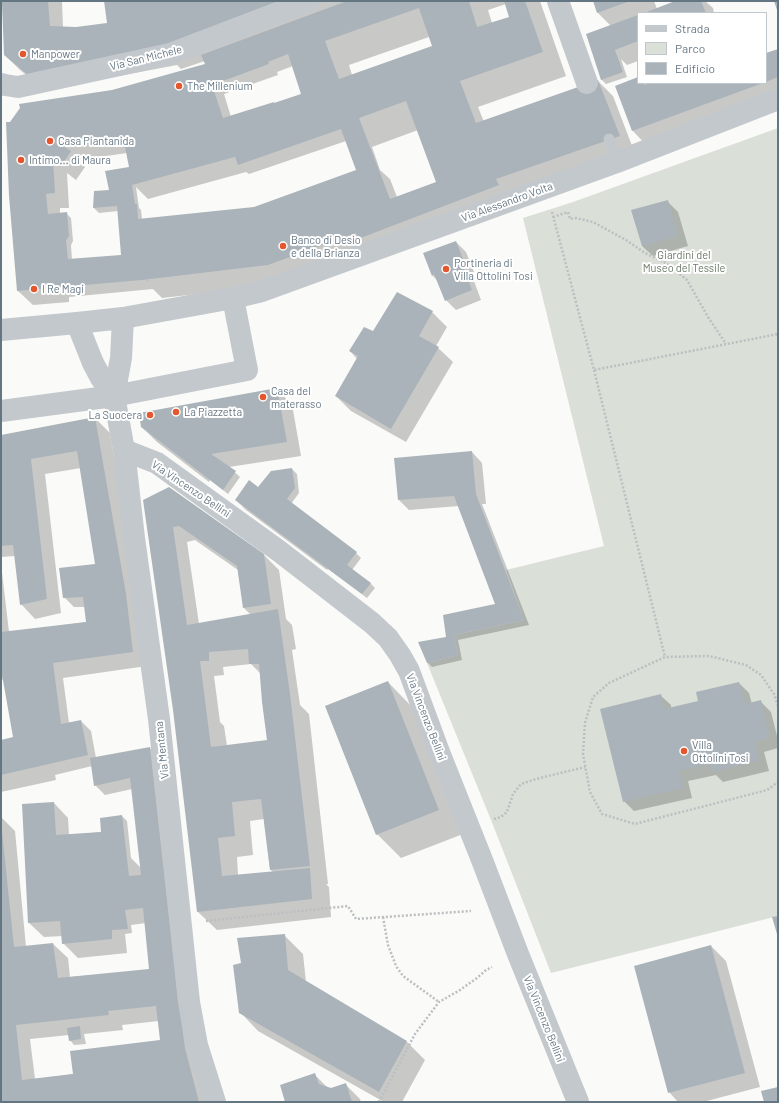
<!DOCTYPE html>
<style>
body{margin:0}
#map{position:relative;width:779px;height:1103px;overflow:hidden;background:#fafaf8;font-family:Barlow,sans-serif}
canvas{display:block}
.frame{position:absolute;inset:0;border:2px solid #657683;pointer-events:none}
.legend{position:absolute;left:637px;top:12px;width:130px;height:72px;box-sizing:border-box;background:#fff;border:1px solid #c1c8cd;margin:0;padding:5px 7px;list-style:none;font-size:12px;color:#657683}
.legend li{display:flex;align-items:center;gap:8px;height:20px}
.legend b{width:20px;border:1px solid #c1c8cd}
</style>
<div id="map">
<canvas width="779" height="1103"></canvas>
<div class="frame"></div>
<ul class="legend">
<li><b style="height:5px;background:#c3c8cc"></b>Strada</li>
<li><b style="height:11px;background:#dadfd7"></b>Parco</li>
<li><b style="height:11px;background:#aab3b9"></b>Edificio</li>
</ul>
</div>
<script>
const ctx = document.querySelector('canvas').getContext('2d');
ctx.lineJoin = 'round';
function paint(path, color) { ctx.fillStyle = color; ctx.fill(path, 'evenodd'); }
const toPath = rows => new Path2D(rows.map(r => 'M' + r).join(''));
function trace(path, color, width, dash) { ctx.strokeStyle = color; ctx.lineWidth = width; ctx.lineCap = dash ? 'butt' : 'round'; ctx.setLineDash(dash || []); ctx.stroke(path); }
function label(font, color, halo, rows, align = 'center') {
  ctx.font = font + ' Barlow,sans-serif'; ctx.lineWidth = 4; ctx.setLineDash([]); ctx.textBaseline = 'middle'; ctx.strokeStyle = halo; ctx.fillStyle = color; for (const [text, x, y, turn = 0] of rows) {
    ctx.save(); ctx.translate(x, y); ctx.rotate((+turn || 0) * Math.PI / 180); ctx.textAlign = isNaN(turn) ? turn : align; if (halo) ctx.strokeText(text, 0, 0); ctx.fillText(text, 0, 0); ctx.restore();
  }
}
paint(toPath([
 [778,128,778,916,551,973,491,820,427,663,458,655,454,635,524,620,506,570,604,546,523,218,573,202]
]), '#dadfd7');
paint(toPath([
 [2,1,62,1,63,27,76,28,108,24,105,1,347,1,347,2,350,1,540,1,566,76,478,107,484,122,598,81,613,96,634,151,287,284,162,298,153,289,69,297,69,302,33,305,18,291,10,123,21,108,113,91,206,65,205,61,181,69,177,65,45,90,20,70,5,55],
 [506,4,511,17,492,23,488,10],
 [429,37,433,47,352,75,349,65],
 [293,66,302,95,231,117,224,94,278,75,277,72],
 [418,130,437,183,397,197,390,179,380,170,372,147],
 [346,141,358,171,255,208,142,220,141,210,139,208,136,187,148,199,246,172,249,174],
 [127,153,130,168,94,208,99,213,118,211,123,256,72,260,71,245,73,241,71,218,66,213,60,213,60,208,69,208,67,173,76,180,85,167,78,160],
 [594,1,654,1,657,9,678,1,705,1,713,8,714,13,638,13,638,61,627,65,621,59,627,77,606,84,601,79,611,26,598,13],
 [778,50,778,111,647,146,633,131,617,87,638,78,638,83,645,83,647,85,653,83,766,83,766,54],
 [668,202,678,212,688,246,653,256,642,246],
 [456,242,466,252,474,272,471,273,481,300,456,310,446,300,438,281,432,275],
 [432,312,447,327,436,346,453,362,406,442,351,411,336,396,357,359,350,351],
 [277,390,292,404,301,456,229,467,240,477,228,494,210,480,209,482,157,442,142,427],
 [95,418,110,433,140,609,147,666,63,678,69,723,81,721,91,731,96,758,150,748,160,758,212,1102,1,1102,1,817,15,831,26,947,53,944,68,958,70,977,150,970,146,923,131,925,132,933,125,934,127,953,78,958,63,943,63,936,44,937,29,923,54,803,68,818,69,835,102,832,122,816,127,821,131,858,141,868,132,789,105,795,95,785,92,766,55,775,56,780,1,792,1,741,14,738,4,680,3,680,1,678,1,564,9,632,87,622,85,607,74,607,64,597,96,565,81,468,45,474,61,613,35,619,21,604,15,556,1,557,1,436],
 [159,1021,162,1043,74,1074,35,1079,30,1039,69,1035,70,1040,74,1045,86,1044,84,1034,123,1030,122,1025],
 [472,452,482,463,486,504,482,504,529,625,458,640,462,660,432,667,427,662,447,638,496,605,459,506,409,510,399,500],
 [292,469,297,474,299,493,291,504,356,553,361,558,352,570,370,583,375,588,367,598,328,569,327,570,246,510,236,500,262,491],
 [144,500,264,555,279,570,286,619,292,625,296,649,292,650,300,705,309,714,328,884,326,884,329,887,331,917,217,930,198,912,174,710],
 [195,540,238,570,244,608,251,615,199,624,187,542],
 [251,664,260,673,261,673,268,741,227,746,224,726,220,722,214,676,224,675,223,667],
 [264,819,270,869,273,872,238,875,237,857,253,855,250,821],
 [388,682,412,707,463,834,401,858,377,834],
 [739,683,749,693,752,704,761,702,771,712,778,740,778,748,764,752,769,771,723,782,716,775,688,781,692,798,634,811,624,801,660,695,671,705,671,708,699,702],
 [284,935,303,954,306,982,407,1042,425,1060,402,1102,384,1102,258,1031,240,1012,242,963],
 [711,946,726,961,760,1087,703,1102,678,1102,669,1092],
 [315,1075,329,1089,345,1084,360,1099,361,1102,287,1102]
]), '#0003');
paint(toPath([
 [2,1,48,1,50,26,76,27,107,23,104,1,298,1,178,46,29,76,4,55],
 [347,1,469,1,477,27,509,17,504,1,525,1,543,52,460,81,476,123,598,80,620,136,496,179,499,185,358,239,356,233,268,265,142,280,17,291,9,196,6,122,10,122,20,108,19,104,112,90,205,64,201,55],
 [419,8,432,46,339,79,325,41],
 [288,54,301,94,274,103,274,102,223,118,212,85,269,64,268,62],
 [406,101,436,182,390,199,359,118],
 [341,129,356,170,254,207,138,219,137,204,135,204,132,185,235,157,238,165],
 [123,137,129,167,105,171,109,190,94,191,93,208,117,206,121,255,68,259,66,240,69,236,67,212,48,214,46,194,55,193,53,160,61,166,71,151,63,146],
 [593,1,630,1,597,13],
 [675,1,701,1,706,13,644,13],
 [774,1,778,1,778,13],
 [638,15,638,41,615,50,623,72,601,80,586,34],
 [778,49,778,77,766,82,766,53],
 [638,77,638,83,643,83,644,85,650,83,763,83,632,131,615,86],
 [668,200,678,236,642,246,631,210],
 [456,241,464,262,462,263,472,290,445,301,434,274,432,276,423,253],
 [397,292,433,311,419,336,439,347,391,429,335,396,358,356,349,351,364,327,373,331],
 [277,388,287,442,211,454,236,471,223,490,141,427,139,413],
 [95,417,126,594,133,652,53,663,61,724,81,720,88,755,1,775,1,740,13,737,1,669,1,632,86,622,83,597,63,598,59,568,95,564,77,451,31,459,47,599,20,605,13,545,1,546,1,435],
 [472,451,476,494,524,620,454,635,458,655,427,663,418,642,446,637,443,615,495,604,454,496,398,500,394,458],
 [292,468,295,488,287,499,357,552,347,565,371,583,362,594,235,500,249,480,258,487,271,471],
 [169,487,264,554,271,604,243,608,237,566,179,526,173,527,187,625,278,609,290,694,310,866,270,870,261,799,232,802,235,836,218,838,222,876,310,868,312,899,197,912,173,710,143,500],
 [248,649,249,664,259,664,262,702,267,740,211,747,200,661,209,661,209,652],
 [388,681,439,810,376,835,325,706],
 [739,682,745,704,761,700,770,738,755,742,759,761,712,772,710,764,679,771,683,788,623,802,600,709,661,694,664,709,698,701,696,692],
 [150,747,177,989,185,1048,199,1102,1,1102,1,831,2,831,14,947,53,943,58,978,149,969,143,908,125,910,128,929,112,930,112,939,62,944,60,921,28,923,22,804,54,802,56,835,101,832,100,818,122,815,129,876,141,875,130,778,94,786,90,758],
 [156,1006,160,1040,70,1051,73,1074,22,1080,16,1025,109,1015,108,1011],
 [778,916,778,933,777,934,772,917],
 [285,934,288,970,407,1041,379,1092,239,1013,233,965,241,963,237,938],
 [711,945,745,1073,668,1093,634,966],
 [80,1026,81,1039,69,1041,67,1028],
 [315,1073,319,1084,331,1088,346,1083,352,1102,285,1102,280,1085],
 [778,1087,778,1102,764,1102,761,1091]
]), '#aab3b9');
trace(toPath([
 [552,212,594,370,778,334],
 [553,217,568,212,570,219,576,218,593,222,626,240,645,253,666,263,687,280,708,317,726,344],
 [147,279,147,281],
 [594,370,665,657],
 [778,706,774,694,761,675,746,665,709,656,665,657,609,683,593,697,585,723,583,754,590,792,602,814,635,824,767,790,778,782],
 [494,819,501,817,507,812,513,794,521,784,536,779,585,767],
 [383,917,388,945,396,966,403,976,439,1002],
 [206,921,348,906,356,919,471,911],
 [379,1102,415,1034,439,1002,460,990,477,978,486,970,492,967]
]), '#bbbfc2', 2.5, [2, 2]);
trace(toPath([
 [609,139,617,162]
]), '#c3c8cc', 11);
trace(toPath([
 [558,1,587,83],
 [1,84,5,85,18,87,170,54,309,1],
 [123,318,121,358,114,396,124,450,134,538,159,719,189,1002,197,1045,215,1102],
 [77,323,93,363,101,378,114,396],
 [1,330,77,323,123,318,233,298,262,291,617,162,778,99],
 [1,411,114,396,247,370,233,298],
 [124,450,157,463,279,551,372,623,388,638,400,655,409,671,439,752,482,860,518,954,578,1102]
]), '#c3c8cc', 22);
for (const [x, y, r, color] of [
 [23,54,4,"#e4572e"],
 [179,86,4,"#e4572e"],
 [50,141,4,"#e4572e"],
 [21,160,4,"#e4572e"],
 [283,246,4,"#e4572e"],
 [446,269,4,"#e4572e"],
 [34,289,4,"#e4572e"],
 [263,397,4,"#e4572e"],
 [176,412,4,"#e4572e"],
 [150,415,4,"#e4572e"],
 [684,751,4,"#e4572e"]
]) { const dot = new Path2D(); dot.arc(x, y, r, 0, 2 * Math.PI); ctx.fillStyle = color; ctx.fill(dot); trace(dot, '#fff', 1.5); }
label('11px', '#657683', '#fff', [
 ["Manpower",31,54],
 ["The Millenium",187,86],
 ["Casa Piantanida",58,141],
 ["Intimo... di Maura",29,160],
 ["Banco di Desio",291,240],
 ["e della Brianza",291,253],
 ["Portineria di",454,263],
 ["Villa Ottolini Tosi",454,276],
 ["I Re Magi",42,289],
 ["Casa del",271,391],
 ["materasso",271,404],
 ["La Piazzetta",184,412],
 ["La Suocera",142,415,"right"],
 ["Villa",692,745],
 ["Ottolini Tosi",692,758]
], 'left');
label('11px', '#657683', '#fff', [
 ["Via San Michele",146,58,-14],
 ["Via Alessandro Volta",507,202,-20],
 ["Via Vincenzo Bellini",191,489,34],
 ["Via Vincenzo Bellini",426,717,69],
 ["Via Mentana",162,750,-96],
 ["Via Vincenzo Bellini",544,1019,68]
]);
label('11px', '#687a64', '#fff', [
 ["Giardini del",684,255],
 ["Museo del Tessile",684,268]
]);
</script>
